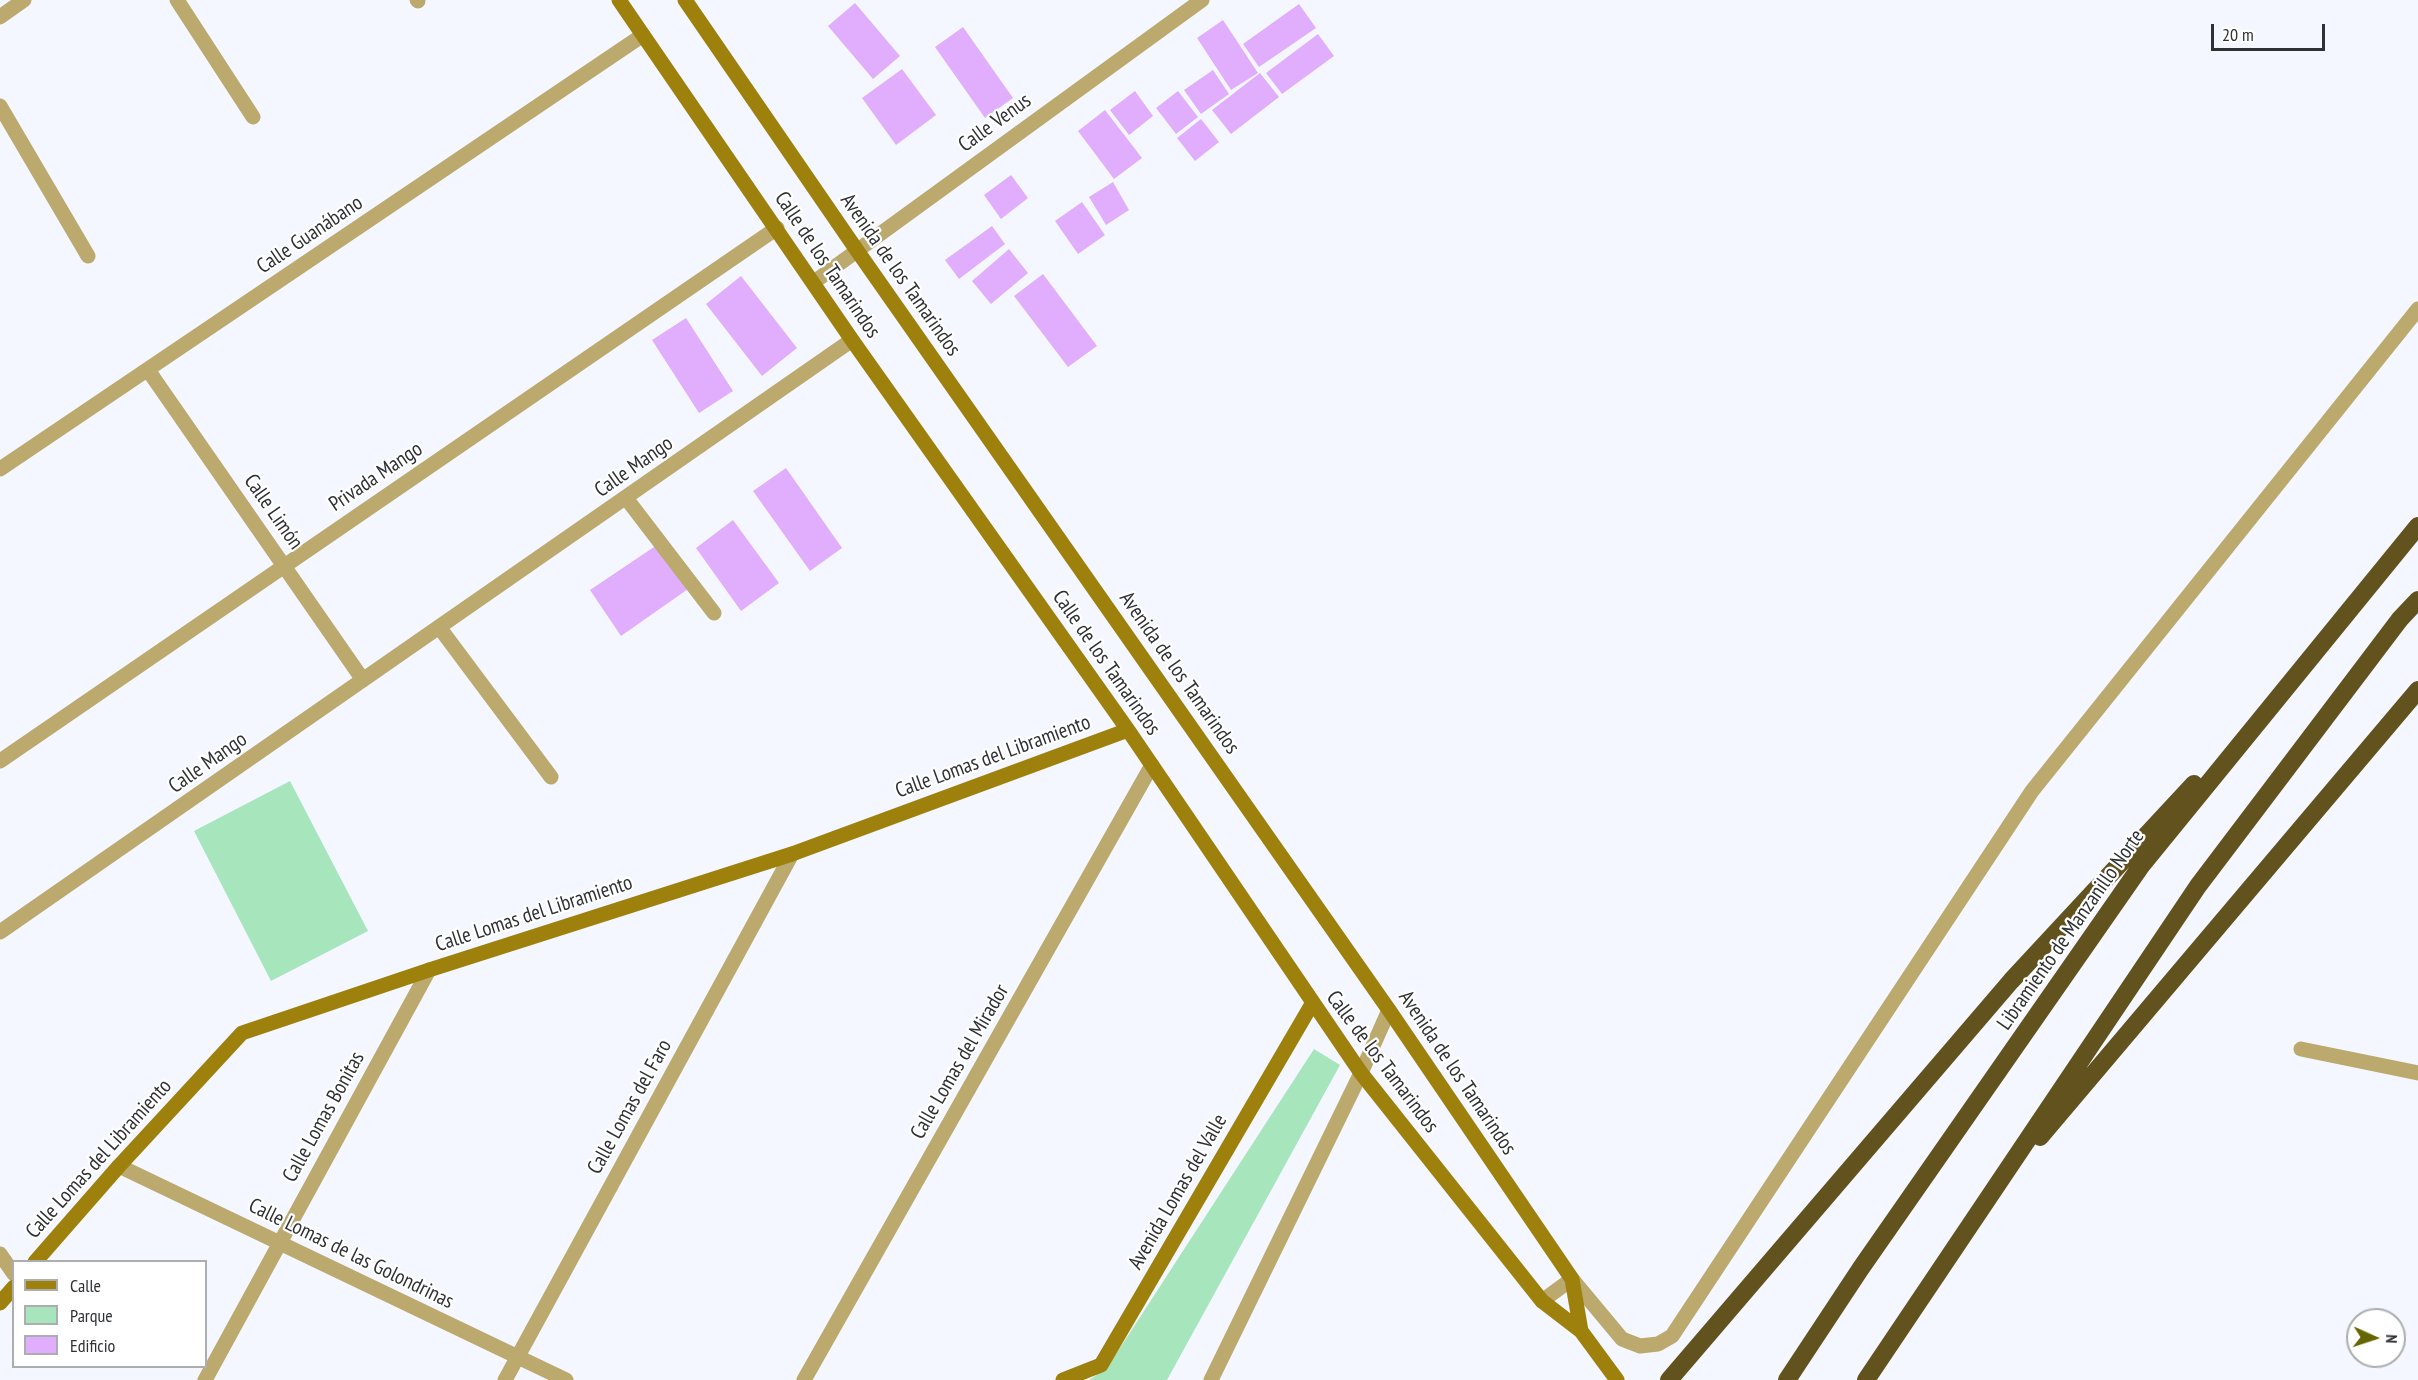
<!DOCTYPE html>
<meta charset="utf-8">
<style>
body{margin:0}
#map{position:relative;width:2418px;height:1380px;overflow:hidden;background:#f4f7ff;font-family:"PT Sans Narrow",sans-serif}
canvas{display:block}
.legend{position:absolute;left:12px;top:1260px;width:195px;height:108px;box-sizing:border-box;background:#fff;border:2px solid #acadae;margin:0;padding:8px 10px;list-style:none;font-size:18px;color:#2f3134}
.legend li{display:flex;align-items:center;gap:12px;height:30px}
.legend b{width:30px;border:2px solid #acadae}
.north{position:absolute;left:2346px;top:1308px;width:60px;height:60px;box-sizing:border-box;background:#fff;border:2px solid #acadae;border-radius:50%;rotate:93deg;font-size:16px;font-weight:700;line-height:24px;text-align:center;color:#2f3134}
.north::after{content:'';display:block;margin:auto;width:21px;height:27px;background:#656600;clip-path:polygon(50% 0,100% 100%,50% 72%,0 100%)}
.scale{position:absolute;left:2211px;top:24px;width:114px;height:27px;box-sizing:border-box;border:3px solid #2f3134;border-top:0;padding-left:8px;font-size:18px;line-height:21px;white-space:nowrap;color:#2f3134;-webkit-text-stroke:4px #fff;paint-order:stroke}
</style>
<div id="map">
<canvas width="2418" height="1380"></canvas>
<ul class="legend">
<li><b style="height:8px;background:#9e810c"></b>Calle</li>
<li><b style="height:16px;background:#a7e5bd"></b>Parque</li>
<li><b style="height:16px;background:#e1aefd"></b>Edificio</li>
</ul>
<div class="north">N</div>
<div class="scale">20 m</div>
</div>
<script>
const ctx = document.querySelector('canvas').getContext('2d');
ctx.lineJoin = 'round';
function paint(path, color) { ctx.fillStyle = color; ctx.fill(path, 'evenodd'); }
const toPath = rows => new Path2D(rows.map(r => 'M' + r).join(''));
function trace(path, color, width, dash) { ctx.strokeStyle = color; ctx.lineWidth = width; ctx.lineCap = dash ? 'butt' : 'round'; ctx.setLineDash(dash || []); ctx.stroke(path); }
function label(font, color, halo, rows, align = 'center') {
  ctx.font = font + ' "PT Sans Narrow",sans-serif'; ctx.lineWidth = 4.5; ctx.setLineDash([]); ctx.textBaseline = 'middle'; ctx.strokeStyle = halo; ctx.fillStyle = color; for (const [text, x, y, turn = 0] of rows) {
    ctx.save(); ctx.translate(x, y); ctx.rotate((+turn || 0) * Math.PI / 180); ctx.textAlign = isNaN(turn) ? turn : align; if (halo) ctx.strokeText(text, 0, 0); ctx.fillText(text, 0, 0); ctx.restore();
  }
}
paint(toPath([
 [290,781,368,931,271,981,194,831],
 [1314,1049,1340,1065,1167,1380,1089,1380,1107,1368]
]), '#a7e5bd');
paint(toPath([
 [855,3,900,56,873,79,828,26],
 [1299,4,1316,28,1259,67,1243,44],
 [1223,20,1258,73,1231,90,1197,38],
 [963,27,1013,98,985,118,935,47],
 [1318,34,1334,56,1282,94,1266,73],
 [902,69,936,115,896,145,862,98],
 [1213,70,1229,94,1201,114,1184,90],
 [1260,73,1279,97,1231,134,1212,110],
 [1135,91,1153,116,1129,135,1110,110],
 [1178,91,1198,117,1176,134,1156,108],
 [1105,110,1142,158,1114,179,1078,131],
 [1201,119,1219,142,1195,161,1177,138],
 [1011,175,1028,198,1001,219,984,195],
 [1113,182,1129,210,1106,225,1089,197],
 [1082,202,1105,235,1078,254,1055,221],
 [992,226,1005,244,959,279,945,260],
 [1009,249,1028,273,991,304,972,281],
 [1043,274,1097,346,1068,367,1014,296],
 [741,276,797,348,762,376,706,304],
 [686,318,733,391,699,413,652,340],
 [786,468,842,548,810,571,753,491],
 [733,520,779,583,741,611,696,548],
 [657,545,688,589,621,636,590,590]
]), '#e1aefd');
trace(toPath([
 [2301,1049,2418,1073]
]), '#bba96d', 15);
trace(toPath([
 [177,0,253,117],
 [417,0,418,1],
 [0,17,24,0],
 [0,106,88,256],
 [814,282,1202,0],
 [148,370,363,680],
 [0,469,643,35],
 [626,498,714,613],
 [439,627,551,777],
 [0,761,777,228],
 [0,932,852,340],
 [119,1166,566,1380],
 [0,1254,14,1274],
 [1542,1301,1572,1279,1622,1339,1640,1346,1658,1344,1672,1336,2032,791,2418,309],
 [205,1380,429,970],
 [505,1380,792,854],
 [804,1380,1152,765],
 [1211,1380,1361,1073,1389,1010]
]), '#bba96d', 15);
trace(toPath([
 [619,0,852,340,1128,730,1361,1073,1542,1301,1581,1331],
 [685,0,856,249,1389,1010,1572,1279,1581,1331,1617,1380],
 [35,1262,119,1166,242,1033,429,970,792,854,1128,730],
 [0,1303,14,1287],
 [1063,1380,1101,1365,1312,1004]
]), '#9e810c', 15);
trace(toPath([
 [2040,1137,2418,690],
 [1669,1380,2011,981,2194,784],
 [1787,1380,1861,1268,2141,866,2418,526],
 [1866,1380,2198,886,2400,619,2418,600]
]), '#61521e', 18);
label('21px', '#2f3134', '#fff', [
 ["Calle Venus",995,123,-36],
 ["Calle Guanábano",310,235,-34],
 ["Calle de los Tamarindos",827,265,56],
 ["Avenida de los Tamarindos",900,275,55],
 ["Calle Mango",634,467,-35],
 ["Privada Mango",376,477,-34],
 ["Calle Limón",273,512,55],
 ["Calle de los Tamarindos",1106,663,55],
 ["Avenida de los Tamarindos",1179,673,55],
 ["Calle Lomas del Libramiento",993,757,-20],
 ["Calle Mango",208,763,-35],
 ["Calle Lomas del Libramiento",534,914,-18],
 ["Libramiento de Manzanillo Norte",2071,930,-55],
 ["Calle Lomas del Mirador",960,1062,-60],
 ["Calle de los Tamarindos",1382,1062,53],
 ["Avenida de los Tamarindos",1457,1073,56],
 ["Calle Lomas del Faro",630,1107,-61],
 ["Calle Lomas Bonitas",324,1117,-61],
 ["Calle Lomas del Libramiento",99,1159,-48],
 ["Avenida Lomas del Valle",1178,1192,-60],
 ["Calle Lomas de las Golondrinas",351,1254,26]
]);
</script>
